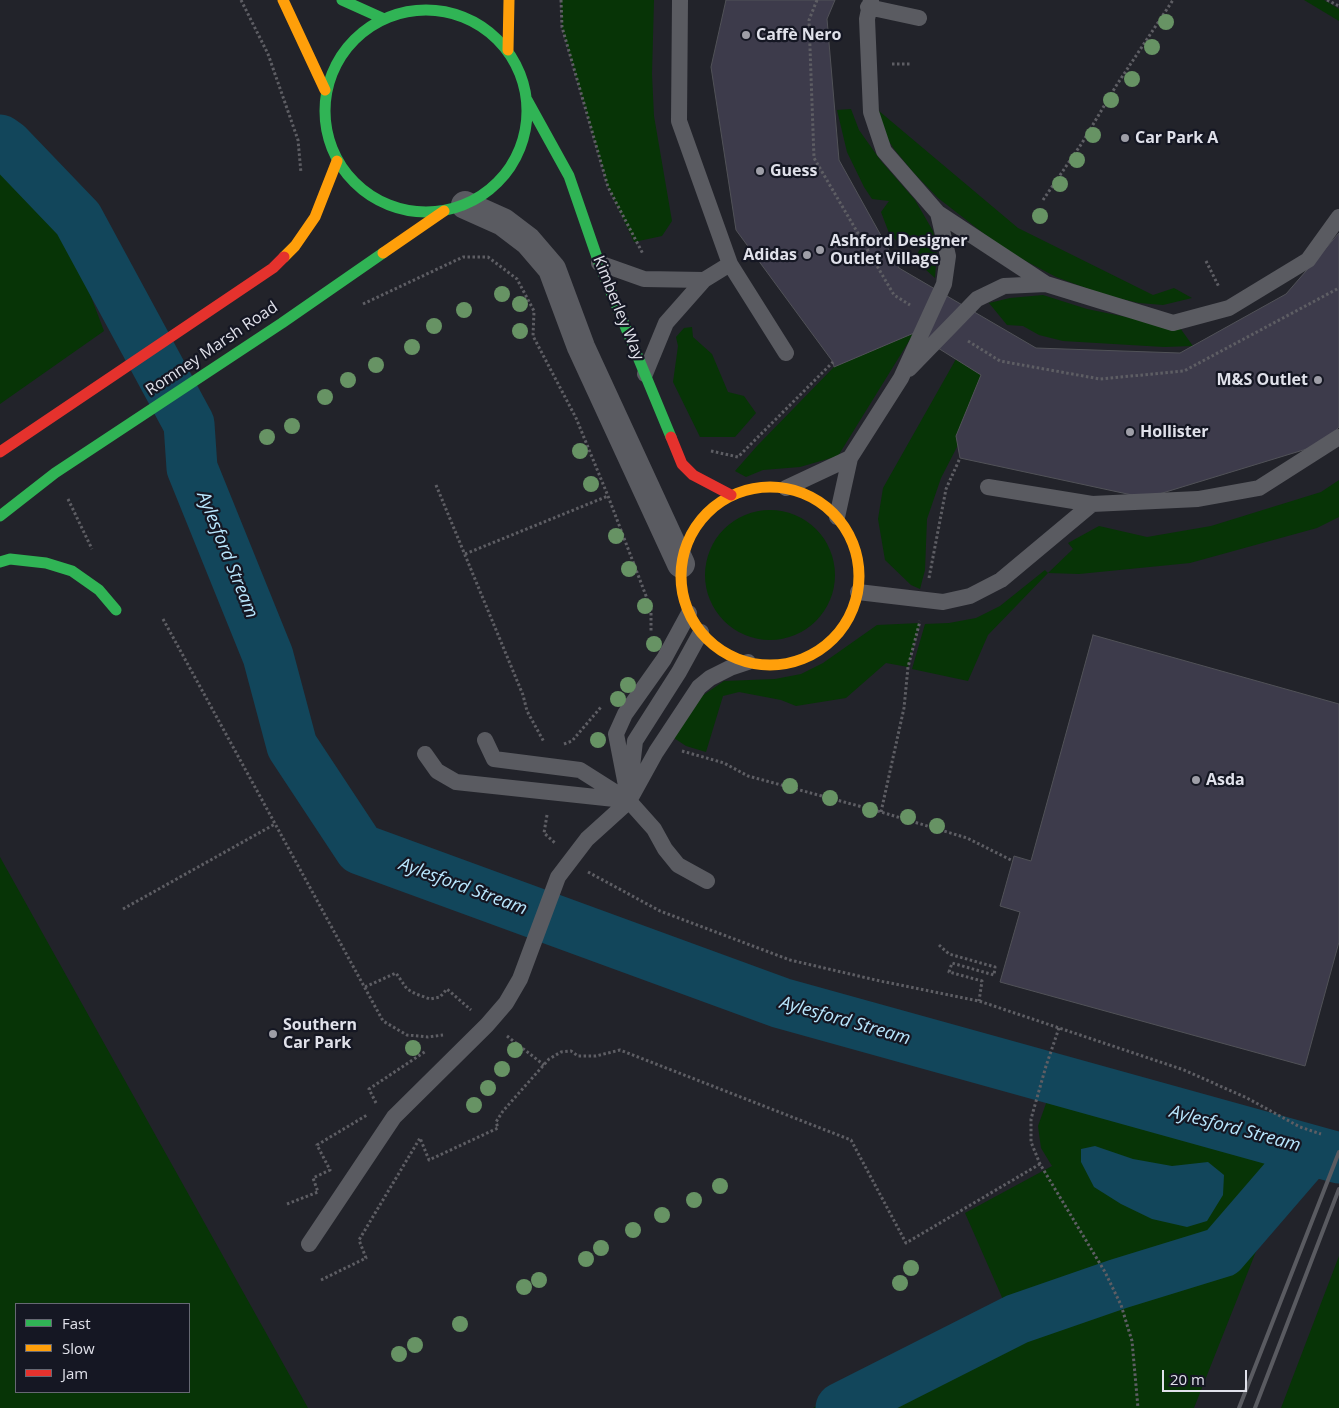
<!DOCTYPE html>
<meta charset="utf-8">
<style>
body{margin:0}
#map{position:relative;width:1339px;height:1408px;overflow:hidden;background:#22232a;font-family:"Open Sans",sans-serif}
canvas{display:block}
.legend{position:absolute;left:15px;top:1303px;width:175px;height:90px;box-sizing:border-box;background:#151723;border:1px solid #666873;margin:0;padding:6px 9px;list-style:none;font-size:15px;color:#e0e1ea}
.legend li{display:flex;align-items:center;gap:10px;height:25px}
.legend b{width:25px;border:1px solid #666873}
.scale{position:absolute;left:1162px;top:1370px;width:85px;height:22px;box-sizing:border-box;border:2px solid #e0e1ea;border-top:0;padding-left:6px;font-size:15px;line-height:18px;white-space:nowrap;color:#e0e1ea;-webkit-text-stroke:4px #151723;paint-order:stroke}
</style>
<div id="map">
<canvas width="1339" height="1408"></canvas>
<ul class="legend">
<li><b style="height:6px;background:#30b455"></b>Fast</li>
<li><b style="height:6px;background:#ff9f0a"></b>Slow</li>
<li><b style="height:6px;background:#e5322d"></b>Jam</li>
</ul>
<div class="scale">20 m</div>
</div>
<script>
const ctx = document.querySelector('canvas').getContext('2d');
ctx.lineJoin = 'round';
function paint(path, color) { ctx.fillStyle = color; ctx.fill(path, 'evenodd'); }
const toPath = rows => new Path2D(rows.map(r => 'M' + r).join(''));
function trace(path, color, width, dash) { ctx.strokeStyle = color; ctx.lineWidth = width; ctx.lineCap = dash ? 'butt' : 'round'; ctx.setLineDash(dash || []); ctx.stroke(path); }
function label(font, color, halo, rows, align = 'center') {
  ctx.font = font + ' "Open Sans",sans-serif'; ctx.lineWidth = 4.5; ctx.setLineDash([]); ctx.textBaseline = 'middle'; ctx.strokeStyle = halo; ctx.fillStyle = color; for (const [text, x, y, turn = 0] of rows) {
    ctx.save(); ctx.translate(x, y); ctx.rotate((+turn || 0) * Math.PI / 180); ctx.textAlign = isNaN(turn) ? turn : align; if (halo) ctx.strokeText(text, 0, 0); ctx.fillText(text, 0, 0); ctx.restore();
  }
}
paint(toPath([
 [561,0,654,0,652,74,654,116,672,221,662,236,634,242,608,187,562,28],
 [1304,0,1324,0,1339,9,1339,21],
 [877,100,879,111,1018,228,1153,295,1174,288,1192,298,1163,305,1139,303,1105,295,1056,277,1005,250,938,198,913,172,894,149,876,121],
 [851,109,859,130,881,161,915,200,933,231,937,248,935,278,914,259,922,246,920,242,902,246,889,233,881,212,889,201,872,199,864,187,847,152,837,110],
 [0,164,68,236,104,331,0,404],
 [1043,295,1087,309,1180,328,1193,346,1164,347,1063,341,1039,335,1023,326,1007,325,989,303,1010,298],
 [692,327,693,337,712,354,728,392,744,396,756,413,735,437,700,437,673,382,678,346,676,337,684,328],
 [914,333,838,456,800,467,763,470,746,477,735,471,757,446,834,367],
 [956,359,981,375,956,436,958,445,941,478,927,519,925,570,920,589,911,585,885,560,878,519,883,488],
 [1339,480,1339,517,1317,528,1190,563,1079,574,1048,573,988,635,968,681,912,669,925,624,949,623,976,618,1000,606,1045,570,1048,573,1073,549,1068,543,1099,526,1147,537,1211,526,1321,492],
 '705 575a65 65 0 1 1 130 0a65 65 0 1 1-130 0Z',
 [920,623,908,667,886,663,846,698,796,706,781,700,739,692,723,696,706,752,686,746,674,738,702,696,724,681,775,679,801,674,823,663,877,625],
 [0,857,308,1408,0,1408],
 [16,1304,189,1304,189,1392,16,1392],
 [1049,1095,1265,1157,1278,1196,1194,1408,813,1408,945,1337,1008,1311,965,1213,1052,1166,1041,1148,1038,1126],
 [1339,1256,1339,1408,1281,1408]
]), '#073406');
paint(toPath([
 [1095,1146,1133,1159,1172,1166,1208,1162,1224,1175,1223,1195,1207,1221,1187,1227,1152,1219,1121,1204,1094,1187,1081,1162,1081,1149]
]), '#12465b');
trace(toPath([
 [0,140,7,145,78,219,189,424,192,468,268,656,292,746,360,849,781,1003,1339,1158],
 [841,1408,1017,1319,1118,1284,1222,1252,1310,1150]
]), '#12465b', 51);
const building = toPath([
 [726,0,835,0,827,19,839,160,899,268,1036,348,1180,353,1286,294,1339,233,1339,427,1323,444,1146,498,960,458,956,436,981,375,914,333,834,367,833,362,736,230,711,67,726,0],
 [1093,635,1339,704,1339,942,1305,1066,1000,982,1020,912,1000,906,1014,856,1031,861,1093,635]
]);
paint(building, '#3d3b4b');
trace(building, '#515258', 1);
trace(toPath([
 [241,0,268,54,298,140,301,173],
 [561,0,562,27,608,187,643,254],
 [817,0,809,20,814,158,894,295,910,305],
 [1327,0,1339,6],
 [892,64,910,64],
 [1043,200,1082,143,1116,86,1173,0],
 [1206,261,1219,287],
 [363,304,463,257,488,257,517,279,534,311,533,336,576,418,608,496,651,609,651,631],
 [968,341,1000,361,1100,379,1184,371,1339,288],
 [711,451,738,457,833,362],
 [436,485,523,695,527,711,544,742],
 [68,499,92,549],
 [465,554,608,496],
 [929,578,946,489,960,458],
 [163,619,383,1021,407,1035,428,1037,443,1035],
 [564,744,572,741,601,707],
 [682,751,724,763,748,776,881,812,967,838,1013,861],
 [881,812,904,708,908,667,920,621],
 [547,815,544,833,555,843],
 [588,872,660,911,790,960,880,981,979,1001,1184,1070,1247,1098,1300,1127,1321,1134],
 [123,909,275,824],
 [939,945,949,954,995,967,994,975,952,963,949,972,982,981,979,1001],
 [365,987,396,973,407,989,416,994,430,999,440,997,447,989,471,1010],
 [1059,1028,1046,1066,1031,1119,1031,1142,1040,1164,1105,1272,1121,1305,1132,1341,1138,1408],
 [507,1036,544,1065],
 [376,1103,369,1089,426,1051],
 [287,1204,318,1192,313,1178,330,1170,317,1145,367,1115],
 [321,1280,366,1258,359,1240,420,1138,429,1160,498,1128,496,1122,503,1111,549,1059,561,1052,571,1051,578,1056,596,1056,620,1050,851,1140,906,1243,1040,1164]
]), '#5e5e64', 3, [2.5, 2.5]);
trace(toPath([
 [680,0,679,121,730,264,786,353],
 [871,0,867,19,871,112,884,151,938,213,1046,284,1173,323,1229,308,1308,260,1339,217],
 [868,7,919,18],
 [599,263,644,279,704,280],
 [909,369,977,299,1004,286,1046,284],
 [645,374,666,323,704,280,730,264],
 [988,487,1092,504,1198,499,1259,488,1339,437],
 [786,488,850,458],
 [837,517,850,458,901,378,944,284,948,256,938,213],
 [858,592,943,602,970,596,1001,580,1092,504],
 [485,740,494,759,580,770,629,801,654,829,665,849,678,865,707,881],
 [425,754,437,771,456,782,624,800],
 [630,784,635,741,679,672,701,632],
 [629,801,616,734,625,714,664,659,689,613],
 [309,1244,394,1117,487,1025,506,1003,520,979,558,877,587,839,629,801,656,752,699,687,710,678,730,668,748,662]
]), '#5a5b61', 16);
trace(toPath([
 [465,205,503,222,528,241,552,269,581,347,681,564]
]), '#5a5b61', 28);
trace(toPath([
 [342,0,382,18],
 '325 111a101 101 0 1 1 202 0a101 101 0 1 1-202 0Z',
 [527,100,569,176,599,263,671,437],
 [0,516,55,473,282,323,383,253],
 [0,562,10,559,46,563,72,571,99,590,116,610]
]), '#30b455', 11);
trace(toPath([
 [283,0,325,90],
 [508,50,509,0],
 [383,253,444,211],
 [284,257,295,246,315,217,337,161],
 '681 576a89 89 0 1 1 178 0a89 89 0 1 1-178 0Z'
]), '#ff9f0a', 11);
trace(toPath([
 [671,437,682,464,693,475,731,495],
 [0,452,273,268,284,257]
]), '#e5322d', 11);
trace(toPath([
 [1239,1408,1339,1152],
 [1255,1408,1339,1189]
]), '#5a5b61', 4);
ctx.fillStyle = '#679364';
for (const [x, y] of [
 [1166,22],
 [1152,47],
 [1132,79],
 [1111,100],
 [1093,135],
 [1077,160],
 [1060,184],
 [1040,216],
 [502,294],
 [520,304],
 [464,310],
 [434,326],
 [520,331],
 [412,347],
 [376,365],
 [348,380],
 [325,397],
 [292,426],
 [267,437],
 [580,451],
 [591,484],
 [616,536],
 [629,569],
 [645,606],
 [654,644],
 [628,685],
 [618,699],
 [598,740],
 [790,786],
 [830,798],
 [870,810],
 [908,817],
 [937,826],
 [413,1048],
 [515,1050],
 [502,1069],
 [488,1088],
 [474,1105],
 [720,1186],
 [694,1200],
 [662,1215],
 [633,1230],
 [601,1248],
 [586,1259],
 [911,1268],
 [539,1280],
 [900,1283],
 [524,1287],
 [460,1324],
 [415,1345],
 [399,1354]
]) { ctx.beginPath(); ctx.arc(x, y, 8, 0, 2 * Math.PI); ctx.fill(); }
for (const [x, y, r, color] of [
 [746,35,5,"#9e9ea7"],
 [1125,138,5,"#9e9ea7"],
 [760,171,5,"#9e9ea7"],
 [820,250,5,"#9e9ea7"],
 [807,255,5,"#9e9ea7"],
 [1318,380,5,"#9e9ea7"],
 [1130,432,5,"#9e9ea7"],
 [1196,780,5,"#9e9ea7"],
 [273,1034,5,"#9e9ea7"]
]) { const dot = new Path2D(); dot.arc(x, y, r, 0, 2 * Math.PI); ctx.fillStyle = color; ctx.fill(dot); trace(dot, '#151723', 2); }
label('bold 16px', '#e0e1ea', '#151723', [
 ["Caffè Nero",756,35],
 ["Car Park A",1135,138],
 ["Guess",770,171],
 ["Ashford Designer",830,241],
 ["Outlet Village",830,259],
 ["Adidas",797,255,"right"],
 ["M&S Outlet",1308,380,"right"],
 ["Hollister",1140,432],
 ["Asda",1206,780],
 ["Southern",283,1025],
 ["Car Park",283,1043]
], 'left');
label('16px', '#e0e1ea', '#151723', [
 ["Kimberley Way",618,308,68],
 ["Romney Marsh Road",212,349,-34]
]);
label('italic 18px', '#b9e7fe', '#151723', [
 ["Aylesford Stream",227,555,68],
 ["Aylesford Stream",463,887,20],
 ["Aylesford Stream",845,1021,16],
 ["Aylesford Stream",1235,1129,15]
]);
</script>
